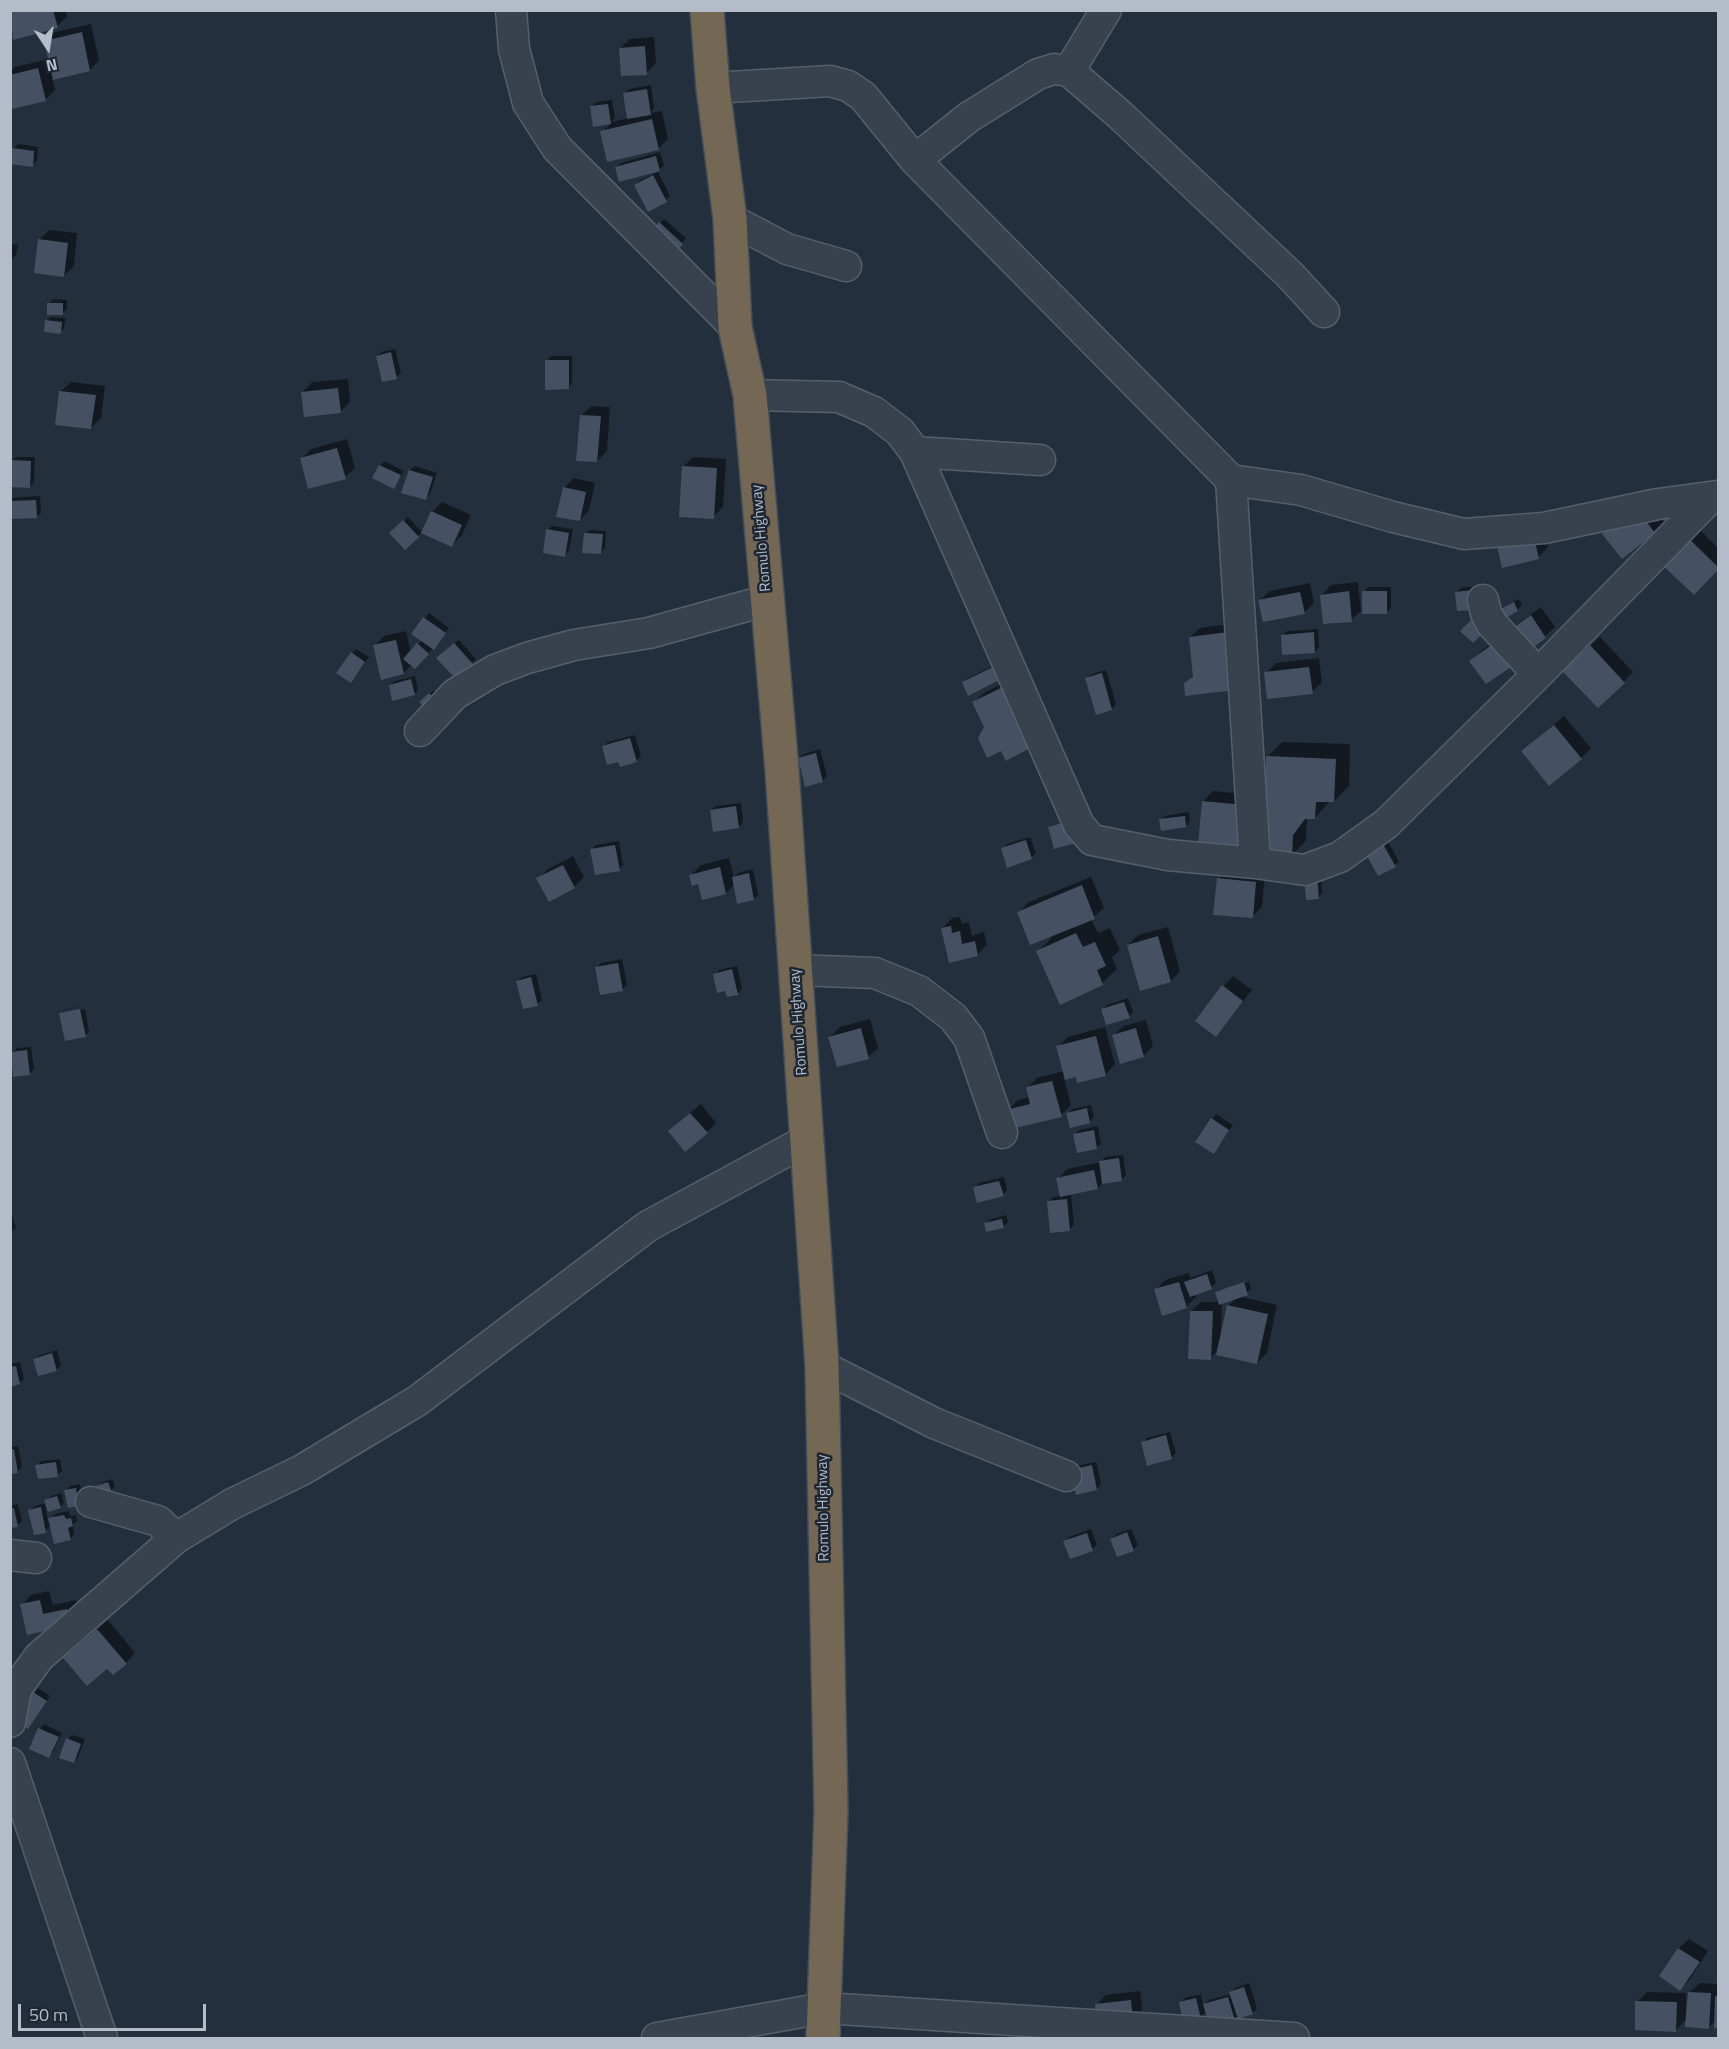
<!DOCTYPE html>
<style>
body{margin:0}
#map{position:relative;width:1729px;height:2049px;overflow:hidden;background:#242f3e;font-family:"Titillium Web",sans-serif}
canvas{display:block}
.frame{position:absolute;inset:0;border:12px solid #b4bcc9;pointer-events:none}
.north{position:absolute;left:18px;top:18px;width:60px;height:60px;-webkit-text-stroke:4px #1d2633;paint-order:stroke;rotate:168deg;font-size:16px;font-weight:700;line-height:24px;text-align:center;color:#b4bcc9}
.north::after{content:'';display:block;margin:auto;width:21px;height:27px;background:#b4bcc9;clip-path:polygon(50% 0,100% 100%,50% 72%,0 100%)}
.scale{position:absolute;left:18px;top:2004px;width:188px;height:27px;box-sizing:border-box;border:3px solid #b4bcc9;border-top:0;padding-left:8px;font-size:18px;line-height:21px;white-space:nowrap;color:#b4bcc9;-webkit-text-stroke:4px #1d2633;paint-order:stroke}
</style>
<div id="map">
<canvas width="1729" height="2049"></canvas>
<div class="frame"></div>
<div class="north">N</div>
<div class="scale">50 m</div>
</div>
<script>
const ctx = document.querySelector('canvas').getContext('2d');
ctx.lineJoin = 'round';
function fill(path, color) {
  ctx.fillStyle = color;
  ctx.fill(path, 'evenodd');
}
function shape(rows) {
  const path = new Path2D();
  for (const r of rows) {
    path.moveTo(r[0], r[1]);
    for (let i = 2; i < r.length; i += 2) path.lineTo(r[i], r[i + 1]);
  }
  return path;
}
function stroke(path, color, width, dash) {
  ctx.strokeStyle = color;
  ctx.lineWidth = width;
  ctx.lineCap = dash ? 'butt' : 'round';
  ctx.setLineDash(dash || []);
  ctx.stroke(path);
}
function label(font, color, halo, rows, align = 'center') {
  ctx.font = font + ' "Titillium Web",sans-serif';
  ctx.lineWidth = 5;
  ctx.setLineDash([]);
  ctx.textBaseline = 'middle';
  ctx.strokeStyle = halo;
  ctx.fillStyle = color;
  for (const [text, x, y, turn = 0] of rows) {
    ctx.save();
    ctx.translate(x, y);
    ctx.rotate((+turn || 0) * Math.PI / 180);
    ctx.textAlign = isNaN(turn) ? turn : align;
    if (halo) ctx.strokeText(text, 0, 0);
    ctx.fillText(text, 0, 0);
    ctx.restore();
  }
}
fill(shape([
 [10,10,65,10,67,17,57,26,14,39,10,27],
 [91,24,99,60,90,70,52,78,55,90,45,100,13,107,10,97,10,72,15,67,49,59,45,41,55,32],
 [654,37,656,63,646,73,620,48,630,39],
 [651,85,654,109,650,113,662,111,668,139,659,148,602,132,611,123,591,107,596,102,612,100,615,118,611,122,629,118,625,93,629,89],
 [18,144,38,147,37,161,32,165,13,149],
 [660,152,664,165,659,170,616,167,621,163],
 [658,172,670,196,666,200,636,185,640,180],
 [664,219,686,238,673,253,651,233],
 [49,230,77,233,74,266,64,276,39,240],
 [10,244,18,245,16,255,12,259],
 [53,299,67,300,67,309,62,313,49,304],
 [51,317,66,318,64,328,60,333,47,321],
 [395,349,401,373,396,377,377,356,382,352],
 [551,356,572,356,572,383,568,388,547,361],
 [348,379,350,402,340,412,303,392,312,382],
 [71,382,105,386,101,418,91,428,61,391],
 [591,406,610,407,607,451,597,461,581,416],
 [347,439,355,468,345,477,302,458,311,449],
 [16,457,35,457,34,482,29,487,11,461],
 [693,457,726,459,723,507,713,517,684,466],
 [384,461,404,471,394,487,380,466],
 [415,466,437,473,430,494,425,498,410,470],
 [574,478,595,483,589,510,580,520,564,488],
 [40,496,41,513,36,517,10,518,11,498],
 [1646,500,1664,523,1622,557],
 [442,502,471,515,462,535,452,545,422,532,405,548,392,533,408,517,423,533,432,512],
 [552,526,573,529,569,550,565,555,548,530],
 [1696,526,1718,548,1718,568,1694,593,1661,562],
 [1544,528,1548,547,1539,557,1503,566],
 [589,530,606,531,605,548,601,552,585,534],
 [1358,582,1361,611,1351,620,1322,595,1331,585],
 [1310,583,1314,603,1304,613,1260,600,1270,591],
 [1477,586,1479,604,1457,592,1461,588],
 [1368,587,1391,587,1391,608,1387,612,1364,592],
 [1518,599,1522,605,1517,610,1497,612],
 [1541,607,1555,627,1545,636,1525,651,1471,661,1481,651],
 [429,613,449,628,438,643,415,667,412,665,404,673,382,678,374,646,384,636,406,631,411,652,422,640,413,633],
 [1237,623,1244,679,1186,684,1195,675,1190,637,1200,628],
 [1318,629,1319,647,1315,652,1283,635,1287,631],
 [1600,637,1633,672,1624,682,1574,661],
 [459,640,476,659,456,677,443,653],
 [356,649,369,657,355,677,352,653],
 [1319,658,1322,682,1312,692,1266,673,1276,663],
 [1001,662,1007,673,963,683,968,678],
 [1106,670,1116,704,1112,709,1087,678,1092,674],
 [415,676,418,690,414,694,390,685,395,681],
 [1013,678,986,727,974,702,984,693],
 [434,690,442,698,421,702],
 [1564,716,1591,748,1581,758,1523,751],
 [635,735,641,756,636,761,603,747,608,742],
 [1282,742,1350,744,1349,786,1334,801,1330,801,1315,818,1307,819,1306,841,1291,856,1267,757],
 [820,749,827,776,823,781,799,758,804,754],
 [1213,791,1254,795,1250,838,1203,801],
 [741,803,743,822,739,827,711,810,716,806],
 [1189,812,1190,821,1186,826,1161,820,1165,816],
 [1384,834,1399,862,1379,874],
 [1030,837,1036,853,1031,858,1003,849,1007,844],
 [619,841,623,865,619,869,591,850,596,845],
 [573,856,584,877,574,887,538,879,548,869],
 [729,858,734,877,738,873,753,869,758,895,754,899,735,884,726,893,700,882,691,875,701,865],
 [1228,869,1265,873,1262,907,1252,917,1218,879],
 [1321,871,1322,893,1318,898,1307,899],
 [1091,877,1104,908,1091,919,1098,933,1110,928,1120,950,1112,957,1117,969,1102,983,1038,952,1056,933,1019,912,1029,902],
 [960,917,962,924,969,922,972,936,984,932,987,945,977,955,950,961,943,928,952,918],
 [1168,927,1180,971,1171,981,1141,989,1128,945,1138,935],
 [622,959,627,985,622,990,596,968,601,963],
 [737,966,742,989,738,993,728,995,726,989,715,975,719,970],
 [536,974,542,1000,537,1004,517,981,522,977],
 [1233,976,1252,990,1216,1035,1223,986],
 [1128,998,1133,1012,1129,1017,1103,1009,1107,1005],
 [85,1005,64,1010,64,1013,85,1009,89,1031,85,1036,61,1013,66,1009],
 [870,1019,878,1048,868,1057,830,1037,840,1027],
 [1146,1020,1153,1046,1143,1056,1113,1036,1123,1026],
 [1105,1027,1115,1064,1106,1074,1077,1075,1064,1078,1071,1105,1061,1115,1008,1110,1018,1100,1030,1097,1027,1088,1037,1078,1064,1071,1058,1047,1068,1037],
 [31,1047,34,1069,29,1074,12,1053,17,1048],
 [701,1104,716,1123,707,1132,679,1122],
 [1091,1105,1094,1117,1089,1122,1068,1114,1072,1109],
 [1216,1114,1233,1125,1214,1152,1212,1119],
 [1098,1126,1101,1144,1096,1148,1075,1134,1079,1130],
 [1123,1155,1126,1175,1121,1180,1103,1183,1098,1188,1071,1194,1074,1225,1070,1229,1048,1202,1053,1197,1061,1196,1058,1179,1067,1169,1101,1162,1105,1157],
 [1004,1177,1007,1190,1003,1195,975,1188,979,1183],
 [10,1208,16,1228,10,1233],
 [1006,1215,1008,1222,1003,1227,986,1223,991,1219],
 [1212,1270,1216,1283,1211,1287,1195,1293,1196,1297,1186,1307,1156,1290,1165,1280,1189,1273,1190,1278],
 [1249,1282,1251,1289,1247,1293,1222,1302,1221,1333,1222,1333,1228,1306,1238,1296,1277,1305,1267,1353,1257,1363,1215,1353,1210,1358,1191,1311,1201,1302,1219,1302,1216,1292,1220,1289,1220,1292],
 [57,1350,61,1365,57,1370,39,1374,35,1359,40,1355],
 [20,1362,24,1379,19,1383,10,1385,10,1364],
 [1170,1432,1176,1453,1172,1457,1148,1464,1143,1443,1147,1438],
 [18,1446,22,1467,17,1472,10,1473,10,1447],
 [60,1459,62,1471,57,1475,37,1466,41,1461],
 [1096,1462,1101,1484,1097,1489,1076,1466],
 [112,1479,115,1486,111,1491,98,1486,103,1482],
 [80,1484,83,1500,66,1490,70,1486],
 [61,1493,64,1502,60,1507,45,1504,48,1521,55,1514,69,1511,70,1516,76,1515,77,1521,73,1525,74,1534,70,1539,51,1525,45,1531,30,1510,35,1506,47,1503,46,1501,51,1496],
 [18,1504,22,1521,18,1525,10,1527,10,1506],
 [1091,1529,1097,1545,1092,1549,1065,1542,1069,1537],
 [1131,1529,1138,1545,1133,1550,1112,1539,1116,1534],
 [49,1591,53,1605,76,1600,80,1614,28,1633,22,1605,31,1595],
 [108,1620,135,1653,126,1663,107,1667,75,1648],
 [38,1688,50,1696,32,1723,34,1693],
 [44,1724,62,1733,53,1752,49,1756,40,1729],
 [72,1735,85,1739,78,1757,74,1762,68,1739],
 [1689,1939,1708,1951,1690,1979,1680,1989,1661,1976,1679,1948],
 [1249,1983,1257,2009,1252,2013,1238,2015,1234,2020,1207,2011,1201,2017,1180,2003,1185,1998,1201,1994,1203,2006,1209,2000,1231,1994,1235,1988],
 [1700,1983,1718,1984,1718,2027,1715,2027,1716,2020,1708,2028,1687,2018,1676,2030,1637,2002,1647,1992,1686,1993,1686,2011,1688,2011,1690,1992],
 [1140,1991,1142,2010,1132,2020,1097,2004,1106,1995]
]), '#0007');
fill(shape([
 [16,10,53,10,58,28,13,40,10,12],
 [82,32,90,71,53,80,44,41],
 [645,46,647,75,621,76,619,48],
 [38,68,46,101,12,109,10,75],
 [647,89,651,115,627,119,623,93],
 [608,104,611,124,593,127,590,106],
 [652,119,659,150,607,162,600,131],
 [12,148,34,151,33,167,10,164],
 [656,156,660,171,619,182,615,167],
 [653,175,667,202,648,212,634,185],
 [659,222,683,244,673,255,649,233],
 [38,239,68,243,64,277,34,273],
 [47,303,63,303,63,315,47,315],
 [45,320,62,322,61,334,44,332],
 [391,352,397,379,382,382,376,356],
 [545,360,569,360,569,389,545,390],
 [338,388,341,413,304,417,301,392],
 [59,391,96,395,91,429,55,425],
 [580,415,601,416,597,462,576,461],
 [337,448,346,479,308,489,300,458],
 [10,460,31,461,30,488,10,487],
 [379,465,401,475,394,489,372,478],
 [682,466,717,468,714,519,679,517],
 [409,470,433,477,426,500,401,493],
 [563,487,586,492,580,521,556,517],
 [36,500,37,518,10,519,10,501],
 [1636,508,1655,533,1622,559,1602,534],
 [431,511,462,525,452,547,421,533],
 [403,520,419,537,405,550,389,533],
 [546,529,569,533,565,557,543,553],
 [584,533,603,534,601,554,582,553],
 [1685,535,1718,567,1718,570,1694,595,1659,562],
 [1534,537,1539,559,1502,568,1497,546],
 [1473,590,1475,610,1457,611,1455,592],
 [1349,591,1352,622,1323,624,1320,595],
 [1362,591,1387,591,1387,614,1362,614],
 [1300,592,1305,614,1263,622,1258,600],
 [1514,602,1518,611,1500,621,1495,612],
 [1531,615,1546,638,1525,653,1509,631],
 [1475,616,1488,628,1473,643,1460,631],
 [423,617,446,633,434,650,411,634],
 [1228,632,1235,690,1185,696,1184,683,1193,677,1189,637],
 [1314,632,1315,653,1282,655,1281,635],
 [1500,639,1517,663,1486,684,1469,661],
 [396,640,404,674,381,680,373,645],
 [417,643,429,654,415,669,403,659],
 [454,643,473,664,456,679,436,658],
 [1590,645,1625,683,1598,708,1562,671],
 [351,652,365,662,351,683,336,673],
 [997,665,1003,678,968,696,962,682],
 [1309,667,1313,694,1267,699,1264,672],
 [1102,673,1112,710,1096,715,1085,678],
 [411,679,415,695,392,701,389,685],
 [1003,687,1032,747,1006,761,1001,751,987,758,978,738,984,727,972,702],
 [429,693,439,703,429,713,419,702],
 [1554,725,1582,759,1549,786,1521,751],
 [630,738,637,762,620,767,618,762,607,765,602,746],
 [816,753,823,782,805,787,798,758],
 [1266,756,1336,759,1334,802,1316,802,1315,819,1305,819,1293,835,1292,857,1262,856],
 [1202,801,1245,805,1241,849,1198,845],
 [736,806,739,828,713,832,710,810],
 [1185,816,1186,827,1161,831,1159,819],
 [1070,821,1076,843,1054,849,1048,827],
 [1379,837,1396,867,1378,876,1362,847],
 [1026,840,1032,859,1007,868,1001,848],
 [615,845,620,871,595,875,590,849],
 [563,865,575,888,549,902,536,878],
 [720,867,726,894,702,900,698,884,692,886,689,875],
 [749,873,754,900,737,904,732,877],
 [1317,875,1319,899,1306,900,1304,876],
 [1217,878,1256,882,1253,918,1213,915],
 [1082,885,1095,919,1030,945,1017,912],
 [951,926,952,933,960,931,962,944,975,941,978,956,949,963,941,928],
 [1076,933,1083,947,1095,942,1106,966,1097,970,1103,985,1060,1005,1036,951],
 [1158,936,1171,982,1140,991,1127,945],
 [618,963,623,991,600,995,595,967],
 [732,969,738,995,727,997,725,991,717,993,713,974],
 [531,977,538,1006,523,1009,516,981],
 [1222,985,1243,1001,1216,1037,1195,1021],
 [1124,1002,1130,1018,1106,1025,1101,1009],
 [80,1009,86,1037,65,1041,59,1013],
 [861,1028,869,1059,837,1067,828,1037],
 [1136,1028,1144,1057,1120,1064,1112,1035],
 [1096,1036,1106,1076,1077,1083,1076,1077,1065,1080,1056,1046],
 [27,1050,30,1075,13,1077,11,1052],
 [1052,1081,1062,1117,1011,1129,1006,1110,1030,1104,1026,1087],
 [1087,1108,1090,1123,1070,1128,1066,1113],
 [690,1113,708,1133,685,1152,668,1131],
 [1211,1118,1229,1130,1214,1154,1195,1142],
 [1094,1130,1097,1149,1077,1153,1073,1134],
 [1119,1158,1122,1181,1102,1184,1099,1161],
 [1094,1170,1098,1189,1060,1197,1056,1178],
 [999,1181,1004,1196,977,1203,973,1187],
 [1067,1199,1070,1231,1050,1233,1047,1201],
 [1002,1219,1004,1228,986,1232,984,1223],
 [1207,1274,1212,1289,1190,1297,1184,1282],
 [1179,1282,1187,1308,1162,1316,1154,1289],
 [1244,1282,1248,1295,1219,1305,1215,1292],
 [1227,1305,1268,1314,1257,1364,1216,1355],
 [1190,1311,1213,1311,1211,1360,1188,1359],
 [52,1353,57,1371,38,1376,33,1359],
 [16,1366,20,1384,10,1387,10,1367],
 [1166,1435,1172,1459,1147,1466,1141,1442],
 [14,1449,18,1473,10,1474,10,1450],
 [56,1462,58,1477,38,1479,35,1465],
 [1092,1465,1097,1490,1076,1495,1070,1470],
 [108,1482,112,1492,101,1496,96,1486],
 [76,1488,79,1506,68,1508,64,1490],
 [57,1496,61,1508,48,1512,44,1500],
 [41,1507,46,1533,34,1535,28,1510],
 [14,1508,18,1527,10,1528,10,1509],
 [64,1515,66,1519,71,1518,73,1526,68,1528,71,1540,54,1544,48,1518],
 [1127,1532,1134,1551,1117,1557,1110,1539],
 [1087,1533,1093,1551,1070,1559,1063,1541],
 [40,1600,43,1614,67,1609,71,1625,27,1635,20,1604],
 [97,1629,127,1664,113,1675,107,1669,87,1686,63,1658],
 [33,1692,47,1701,28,1729,14,1720],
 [38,1728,59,1737,49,1758,29,1749],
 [66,1738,81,1744,74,1763,59,1758],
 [1678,1948,1700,1962,1680,1991,1659,1976],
 [1244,1987,1253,2014,1238,2019,1229,1992],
 [1688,1992,1711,1993,1709,2029,1685,2027],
 [1715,1996,1718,1996,1718,2029,1714,2028],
 [1228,1997,1235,2021,1210,2028,1203,2004],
 [1196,1998,1201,2019,1183,2023,1179,2002],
 [1131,2000,1133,2022,1097,2025,1095,2004],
 [1635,2001,1677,2002,1676,2032,1635,2030]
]), '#455162');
const minor = shape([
 [511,10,514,49,528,103,557,148,735,327],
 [1069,71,1106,10],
 [713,88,830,81,848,86,863,96,915,160,1231,480,1301,490,1393,517,1464,534,1544,528,1658,504,1717,496],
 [915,160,969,117,1038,74,1054,69,1069,71,1120,115,1290,275,1324,312],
 [730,219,787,249,846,266],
 [750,395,839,397,874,412,900,432,915,452,1079,825,1092,840,1168,855,1255,863,1305,870,1340,857,1386,824,1538,674,1711,497],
 [915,452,1040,460],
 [1231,480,1255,863],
 [1483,600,1486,613,1492,624,1538,674],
 [420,731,455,694,495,670,527,658,574,645,649,633,768,600],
 [796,970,875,973,919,991,953,1017,969,1038,1002,1133],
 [822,1366,934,1423,1066,1476],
 [91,1502,158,1521,176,1538,232,1504,302,1470,417,1401,648,1226,807,1140],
 [10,1555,36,1558],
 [10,1722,16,1689,39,1657,176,1538],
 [10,1763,102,2038],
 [657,2038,824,2008,1294,2038]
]);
const highway = shape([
 [707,10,713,88,730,219,735,327,750,395,782,770,822,1366,831,1811,823,2038]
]);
stroke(minor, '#565f6c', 33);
stroke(highway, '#434c59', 36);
stroke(minor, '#38414e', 30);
stroke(highway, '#746855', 33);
label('15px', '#b4bcc9', '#1d2633', [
 ["Romulo Highway",762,538,-95],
 ["Romulo Highway",799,1022,-94],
 ["Romulo Highway",824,1508,-91]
]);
</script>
